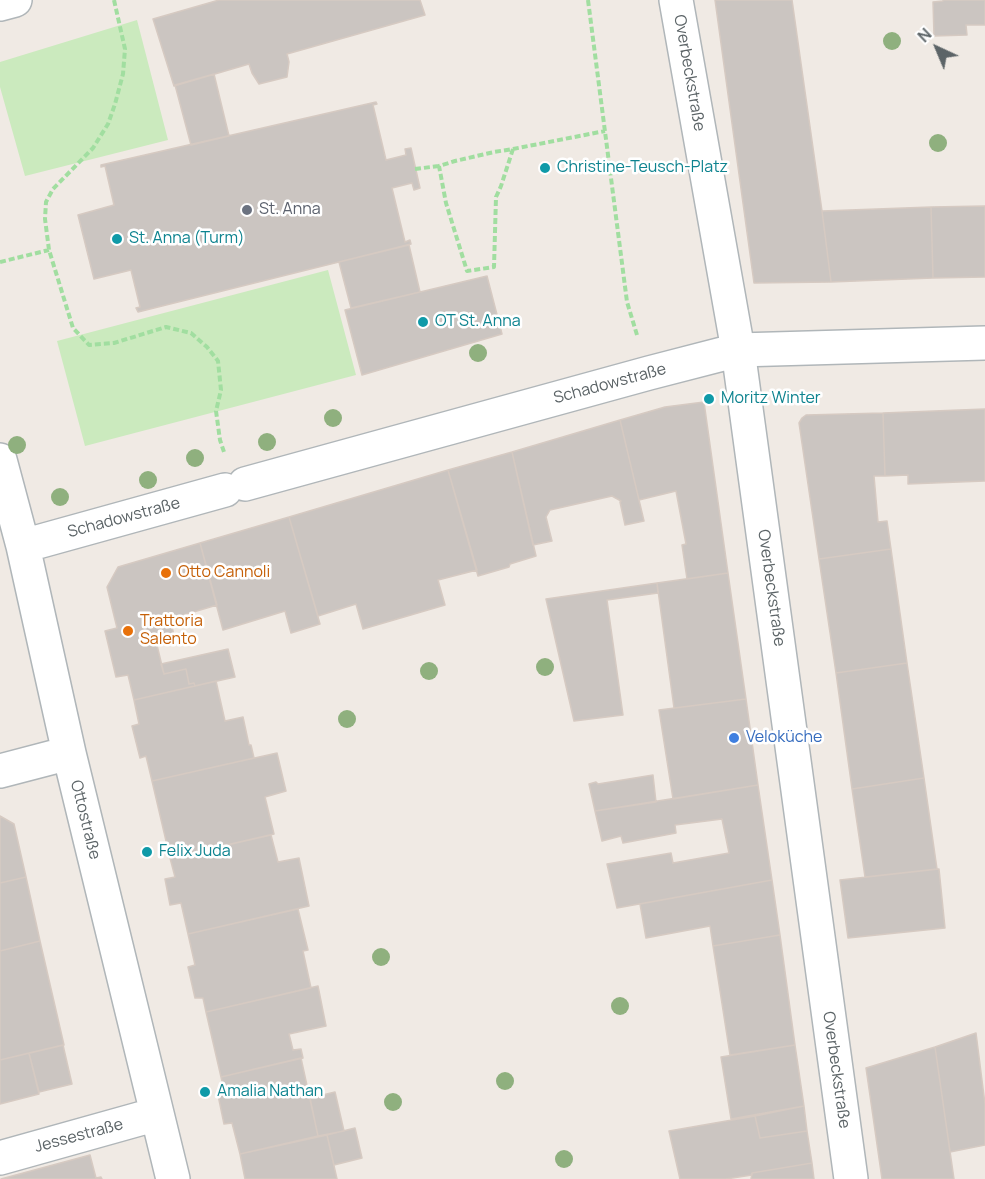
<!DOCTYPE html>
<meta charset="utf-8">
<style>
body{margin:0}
#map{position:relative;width:985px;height:1179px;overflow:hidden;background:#f0eae4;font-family:Manrope,sans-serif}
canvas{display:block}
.north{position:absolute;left:907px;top:18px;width:60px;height:60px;-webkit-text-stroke:4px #fff;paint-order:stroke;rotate:316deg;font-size:16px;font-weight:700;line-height:24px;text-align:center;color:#5c6467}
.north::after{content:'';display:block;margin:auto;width:21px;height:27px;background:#5c6467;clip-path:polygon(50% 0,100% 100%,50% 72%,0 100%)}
</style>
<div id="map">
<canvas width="985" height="1179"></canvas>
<div class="north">N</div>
</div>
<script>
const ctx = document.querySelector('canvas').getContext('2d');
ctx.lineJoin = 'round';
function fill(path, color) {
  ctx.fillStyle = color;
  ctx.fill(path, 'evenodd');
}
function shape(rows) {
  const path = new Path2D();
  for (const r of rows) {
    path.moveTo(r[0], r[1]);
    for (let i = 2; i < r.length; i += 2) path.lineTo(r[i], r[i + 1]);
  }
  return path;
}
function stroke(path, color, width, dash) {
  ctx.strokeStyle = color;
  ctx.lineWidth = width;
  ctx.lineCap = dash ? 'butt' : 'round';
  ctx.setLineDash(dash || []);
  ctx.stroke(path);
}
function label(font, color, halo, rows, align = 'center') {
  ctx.font = font + ' Manrope,sans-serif';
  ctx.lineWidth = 5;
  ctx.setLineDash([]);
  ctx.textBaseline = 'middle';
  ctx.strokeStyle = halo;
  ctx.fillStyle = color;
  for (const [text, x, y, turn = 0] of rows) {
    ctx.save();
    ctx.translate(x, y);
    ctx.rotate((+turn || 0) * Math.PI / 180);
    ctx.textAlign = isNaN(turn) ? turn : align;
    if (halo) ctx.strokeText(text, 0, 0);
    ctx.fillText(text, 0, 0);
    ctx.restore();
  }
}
fill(shape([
 [137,20,168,140,25,176,0,87,0,62],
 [328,270,356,375,85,446,57,341]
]), '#cbeabe');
const building = shape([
 [219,0,420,0,425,15,287,54,289,62,287,77,259,84,252,73,249,64,174,86,153,19,219,0],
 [715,0,792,0,822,211,831,282,754,283,715,0],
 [943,0,985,0,985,25,966,25,967,35,934,36,933,2,943,1,943,0],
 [214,74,229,136,191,145,175,85,214,74],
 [376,102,377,104,373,105,386,160,406,155,405,149,411,148,420,188,414,190,412,183,392,188,405,242,410,240,411,244,138,312,136,308,140,307,131,270,94,279,78,215,114,205,105,166,101,167,101,165,376,102],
 [985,206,985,277,933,278,931,207,985,206],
 [931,207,933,278,831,282,822,211,931,207],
 [409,245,420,292,351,308,339,262,409,245],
 [487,276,502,334,362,375,345,310,487,276],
 [704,402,728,573,687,579,682,545,686,544,676,491,639,500,620,420,665,407,704,402],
 [985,409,985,481,908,484,908,475,885,476,883,413,985,409],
 [883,413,885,476,874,476,878,522,887,521,891,549,819,559,799,423,802,418,806,415,883,413],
 [620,420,644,521,625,525,620,502,621,501,612,496,550,510,546,517,552,541,533,545,512,452,620,420],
 [512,452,536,556,510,564,509,567,478,576,448,470,512,452],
 [448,470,477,570,438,580,445,605,363,629,356,604,318,616,289,517,448,470],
 [289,517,320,624,291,633,285,611,223,630,200,543,289,517],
 [200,543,217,605,170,619,174,635,156,641,164,674,186,669,189,684,194,683,195,686,134,700,128,675,116,677,105,631,117,628,107,587,118,567,200,543],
 [891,549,907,663,836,673,819,559,891,549],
 [728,573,746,699,674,708,657,583,728,573],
 [657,583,658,593,607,600,623,715,574,721,546,599,657,583],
 [228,649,235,677,195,686,194,683,189,684,186,669,164,674,161,664,228,649],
 [907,663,924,778,852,789,836,673,907,663],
 [216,681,225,721,243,717,249,745,251,745,254,758,152,781,146,756,140,758,132,726,139,724,134,700,216,681],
 [746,699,758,785,673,799,659,710,746,699],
 [277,753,286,791,265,797,274,834,170,858,152,781,277,753],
 [653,775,656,802,595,811,589,784,596,782,598,784,653,775],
 [924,778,937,869,865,877,852,789,924,778],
 [758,785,772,880,617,908,607,864,671,853,673,863,729,853,722,819,675,825,676,833,623,843,621,836,602,841,595,811,758,785],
 [0,816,14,824,26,877,0,883,0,816],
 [271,835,278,862,299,858,309,906,188,934,181,903,170,905,165,879,175,877,170,858,271,835],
 [939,869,945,928,848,938,840,880,939,869],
 [26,877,40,941,0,951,0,883,26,877],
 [772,880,780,935,713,946,710,926,646,938,640,904,772,880],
 [298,909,308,950,303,951,311,988,206,1012,203,998,195,998,188,967,195,965,188,934,298,909],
 [780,935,795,1045,730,1055,713,946,780,935],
 [40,941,64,1045,0,1060,0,951,40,941],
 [318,986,326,1026,289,1034,293,1050,301,1049,303,1058,221,1077,206,1012,318,986],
 [976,1033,985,1104,985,1145,950,1152,935,1047,976,1033],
 [63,1045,72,1084,39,1092,29,1053,63,1045],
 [795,1045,804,1106,731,1119,721,1057,795,1045],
 [935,1047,954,1179,882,1179,866,1068,935,1047],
 [29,1053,39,1094,0,1104,0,1060,29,1053],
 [301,1058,318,1136,240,1154,232,1123,224,1124,218,1095,225,1094,221,1077,301,1058],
 [335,1092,344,1131,318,1136,310,1098,335,1092],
 [804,1106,807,1131,760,1138,755,1116,804,1106],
 [755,1116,760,1138,807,1131,812,1163,752,1173,752,1175,726,1179,680,1179,669,1131,755,1116],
 [355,1128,362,1158,334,1165,327,1135,355,1128],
 [327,1135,337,1179,245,1179,240,1154,327,1135],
 [90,1155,96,1178,101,1177,102,1179,1,1179,90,1155],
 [812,1163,814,1179,751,1179,752,1173,812,1163]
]);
fill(building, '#cbc5c1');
stroke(building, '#d6cac2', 1.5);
const minor = shape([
 [676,0,738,350,851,1179],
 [0,4,15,0],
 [0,460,23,546,69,753,173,1179],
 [245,484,649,373,738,350,985,343],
 [23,546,225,490],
 [0,771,69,753],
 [0,1158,157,1114]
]);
stroke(minor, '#b0b6b9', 36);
stroke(shape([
 [114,0,125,49,123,74,115,104,108,124,93,148,53,189,46,202,45,219,49,250,73,328,89,345,114,343,166,327,191,333,207,347,218,361,221,390,216,411,220,440,224,452],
 [588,0,627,302,637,335],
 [513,149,501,186,496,197,494,267,467,271,446,203,439,166,455,161,494,152,513,149,605,131],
 [415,169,439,166],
 [0,262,49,250]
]), '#a1dea0', 4, [6, 3]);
stroke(minor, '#fff', 33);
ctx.fillStyle = '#8fb07e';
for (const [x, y] of [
 [892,41],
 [938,143],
 [478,353],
 [333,418],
 [267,442],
 [17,445],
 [195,458],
 [148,480],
 [60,497],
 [545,667],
 [429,671],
 [347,719],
 [381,957],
 [620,1006],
 [505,1081],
 [393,1102],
 [564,1159]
]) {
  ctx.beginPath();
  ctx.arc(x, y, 9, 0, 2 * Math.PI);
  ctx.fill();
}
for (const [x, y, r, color] of [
 [545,168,6,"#0f9aa8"],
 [247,210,6,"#6b7280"],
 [117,239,6,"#0f9aa8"],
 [423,322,6,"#0f9aa8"],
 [709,399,6,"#0f9aa8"],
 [166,573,6,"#e8710a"],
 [128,631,6,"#e8710a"],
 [734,738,6,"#3f7fe0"],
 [147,852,6,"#0f9aa8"],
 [205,1092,6,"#0f9aa8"]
]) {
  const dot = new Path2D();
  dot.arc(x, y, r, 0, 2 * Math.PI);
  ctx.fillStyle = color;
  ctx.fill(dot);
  stroke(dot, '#fff', 2);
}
label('16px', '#5c6467', '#fff', [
 ["Overbeckstraße",689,73,80],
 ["Schadowstraße",610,384,-15],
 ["Schadowstraße",124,518,-15],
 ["Overbeckstraße",771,588,82],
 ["Ottostraße",85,820,76],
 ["Overbeckstraße",836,1070,82],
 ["Jessestraße",79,1136,-15]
]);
label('16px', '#0d838f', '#fff', [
 ["Christine-Teusch-Platz",557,168],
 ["St. Anna (Turm)",129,239],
 ["OT St. Anna",435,322],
 ["Moritz Winter",721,399],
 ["Felix Juda",159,852],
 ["Amalia Nathan",217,1092]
], 'left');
label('16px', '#5b616d', '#fff', [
 ["St. Anna",259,210]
], 'left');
label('16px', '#c56008', '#fff', [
 ["Otto Cannoli",178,573],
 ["Trattoria",140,622],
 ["Salento",140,640]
], 'left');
label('16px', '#366cbe', '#fff', [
 ["Veloküche",746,738]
], 'left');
</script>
